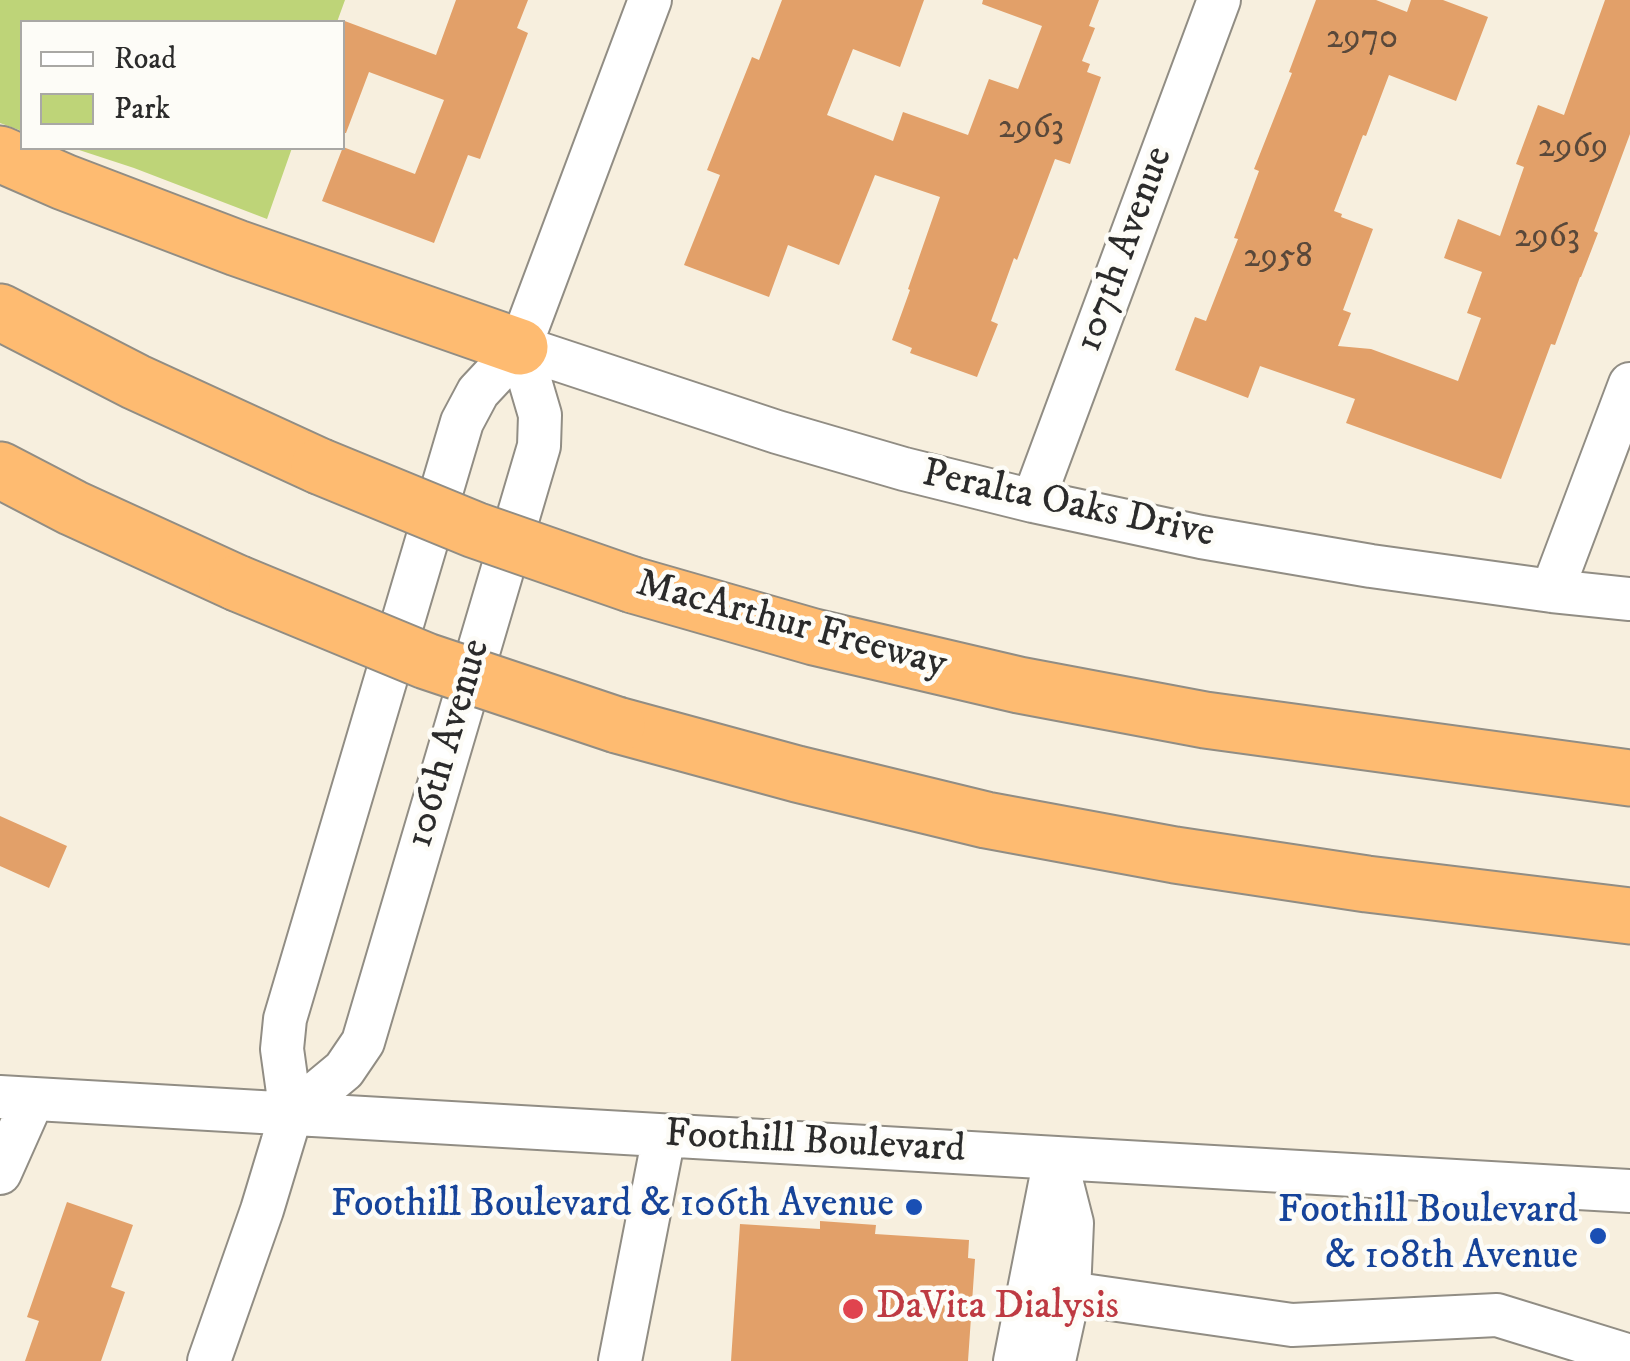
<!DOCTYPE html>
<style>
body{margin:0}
#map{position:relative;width:1630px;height:1361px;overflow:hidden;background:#f7efde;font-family:"IM FELL DW Pica",serif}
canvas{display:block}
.legend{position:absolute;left:20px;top:20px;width:325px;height:130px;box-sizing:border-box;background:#fdfcf7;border:2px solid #a9a8a5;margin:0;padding:12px 18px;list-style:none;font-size:30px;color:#2b2b2b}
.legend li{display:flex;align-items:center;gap:20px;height:50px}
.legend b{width:50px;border:2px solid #a9a8a5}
</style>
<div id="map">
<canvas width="1630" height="1361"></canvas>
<ul class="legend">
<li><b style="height:12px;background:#fff"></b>Road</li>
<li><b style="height:28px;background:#bed478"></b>Park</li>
</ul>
</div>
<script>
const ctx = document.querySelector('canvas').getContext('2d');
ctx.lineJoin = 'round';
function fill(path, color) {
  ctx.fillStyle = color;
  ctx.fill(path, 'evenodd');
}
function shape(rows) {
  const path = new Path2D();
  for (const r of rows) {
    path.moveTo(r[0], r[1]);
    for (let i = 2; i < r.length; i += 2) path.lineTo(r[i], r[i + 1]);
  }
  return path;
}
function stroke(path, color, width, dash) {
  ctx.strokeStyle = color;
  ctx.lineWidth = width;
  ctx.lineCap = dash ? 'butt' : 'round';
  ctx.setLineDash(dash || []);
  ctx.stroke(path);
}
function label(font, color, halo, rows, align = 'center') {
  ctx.font = font + ' "IM FELL DW Pica",serif';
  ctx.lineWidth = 9;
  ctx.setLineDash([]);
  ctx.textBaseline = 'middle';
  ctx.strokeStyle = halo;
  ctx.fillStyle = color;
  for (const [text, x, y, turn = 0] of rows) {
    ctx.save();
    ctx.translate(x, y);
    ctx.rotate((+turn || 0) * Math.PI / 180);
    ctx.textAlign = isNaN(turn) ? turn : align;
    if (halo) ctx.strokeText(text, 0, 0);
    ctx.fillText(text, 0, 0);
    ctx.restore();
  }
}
fill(shape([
 [0,0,345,0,337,22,22,22,22,131,0,123],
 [73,148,292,148,267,219,134,168]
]), '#bed478');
fill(shape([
 [456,0,528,0,517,28,528,33,480,159,468,155,434,243,322,201,343,147,415,174,444,100,369,72,346,133,342,133,342,20,436,55],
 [782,0,924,0,900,67,853,49,827,115,893,141,903,112,968,135,989,79,1018,89,1042,26,982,4,983,0,1099,0,1089,26,1095,28,1082,61,1090,64,1087,72,1101,77,1070,164,1055,159,1017,260,1014,258,991,321,998,324,977,377,910,353,912,348,892,340,910,290,908,289,940,197,875,175,839,265,788,245,769,297,684,265,720,175,707,170,752,57,759,60],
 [1316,0,1376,0,1407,12,1411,0,1443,0,1488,17,1456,101,1389,75,1366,136,1363,135,1334,211,1342,214,1341,217,1373,229,1343,310,1351,313,1338,346,1371,349,1458,381,1481,318,1467,313,1482,272,1444,258,1458,219,1500,236,1524,167,1516,164,1538,105,1564,115,1605,0,1630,0,1630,134,1594,231,1598,233,1581,277,1580,277,1555,345,1551,344,1501,479,1346,423,1355,399,1260,366,1248,398,1175,370,1195,317,1206,321,1238,239,1234,238,1259,171,1254,169,1292,73,1289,72],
 [0,816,67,846,49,888,0,866],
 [67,1202,133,1225,111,1287,125,1292,101,1361,25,1361,39,1321,27,1317],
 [820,1221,876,1225,875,1234,969,1240,968,1258,975,1259,968,1361,731,1361,740,1224,820,1229]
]), '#e2a069');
const minor = shape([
 [520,347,777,432,904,469,1033,501,1201,537,1371,566,1552,591,1630,599],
 [1033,501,1219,0],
 [1552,591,1630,384],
 [0,1097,1630,1191],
 [291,1114,344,1070,363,1042,539,446,540,415,520,347],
 [0,1173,33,1099],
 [1069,1293,1292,1325,1497,1315,1630,1356],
 [209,1361,262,1210,291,1114,282,1049,285,1019,462,422,478,392,520,347,650,0],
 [620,1361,664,1136],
 [1015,1361,1055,1158],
 [1054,1361,1069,1293,1072,1223,1058,1168]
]);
const highway = shape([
 [0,154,64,182,237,248,520,347],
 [0,312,136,382,319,466],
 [0,470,73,508,237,583],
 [633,585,814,637,1019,685,1205,720,1630,778],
 [617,725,797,774,986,820,1175,855,1367,884,1630,916]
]);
stroke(minor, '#918d84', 46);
stroke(highway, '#918d84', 59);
stroke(minor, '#fff', 42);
stroke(highway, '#febb71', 55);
const highwayBridge = shape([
 [319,466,475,530,633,585],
 [237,583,426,661,617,725]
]);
stroke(highwayBridge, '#918d84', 59, []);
stroke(highwayBridge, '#febb71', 55);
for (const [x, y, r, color] of [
 [914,1207,10,"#1a4fb4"],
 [1598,1236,10,"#1a4fb4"],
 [853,1309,12,"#e0444e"]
]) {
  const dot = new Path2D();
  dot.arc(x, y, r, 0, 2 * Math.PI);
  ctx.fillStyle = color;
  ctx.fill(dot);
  stroke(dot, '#fdfcf7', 4);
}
label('35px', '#59483a', null, [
 ["2970",1362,40],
 ["2963",1031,130],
 ["2969",1573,149],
 ["2963",1547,239],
 ["2958",1278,259]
]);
label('40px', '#2b2b2b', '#fdfcf7', [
 ["107th Avenue",1126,250,-70],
 ["Peralta Oaks Drive",1068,506,12],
 ["MacArthur Freeway",791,626,15],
 ["106th Avenue",450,744,-74],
 ["Foothill Boulevard",815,1144,3]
]);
label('40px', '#164399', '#fdfcf7', [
 ["Foothill Boulevard & 106th Avenue",894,1207],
 ["Foothill Boulevard",1578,1213],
 ["& 108th Avenue",1578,1259]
], 'right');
label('40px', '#be3a42', '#fdfcf7', [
 ["DaVita Dialysis",876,1309]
], 'left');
</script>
